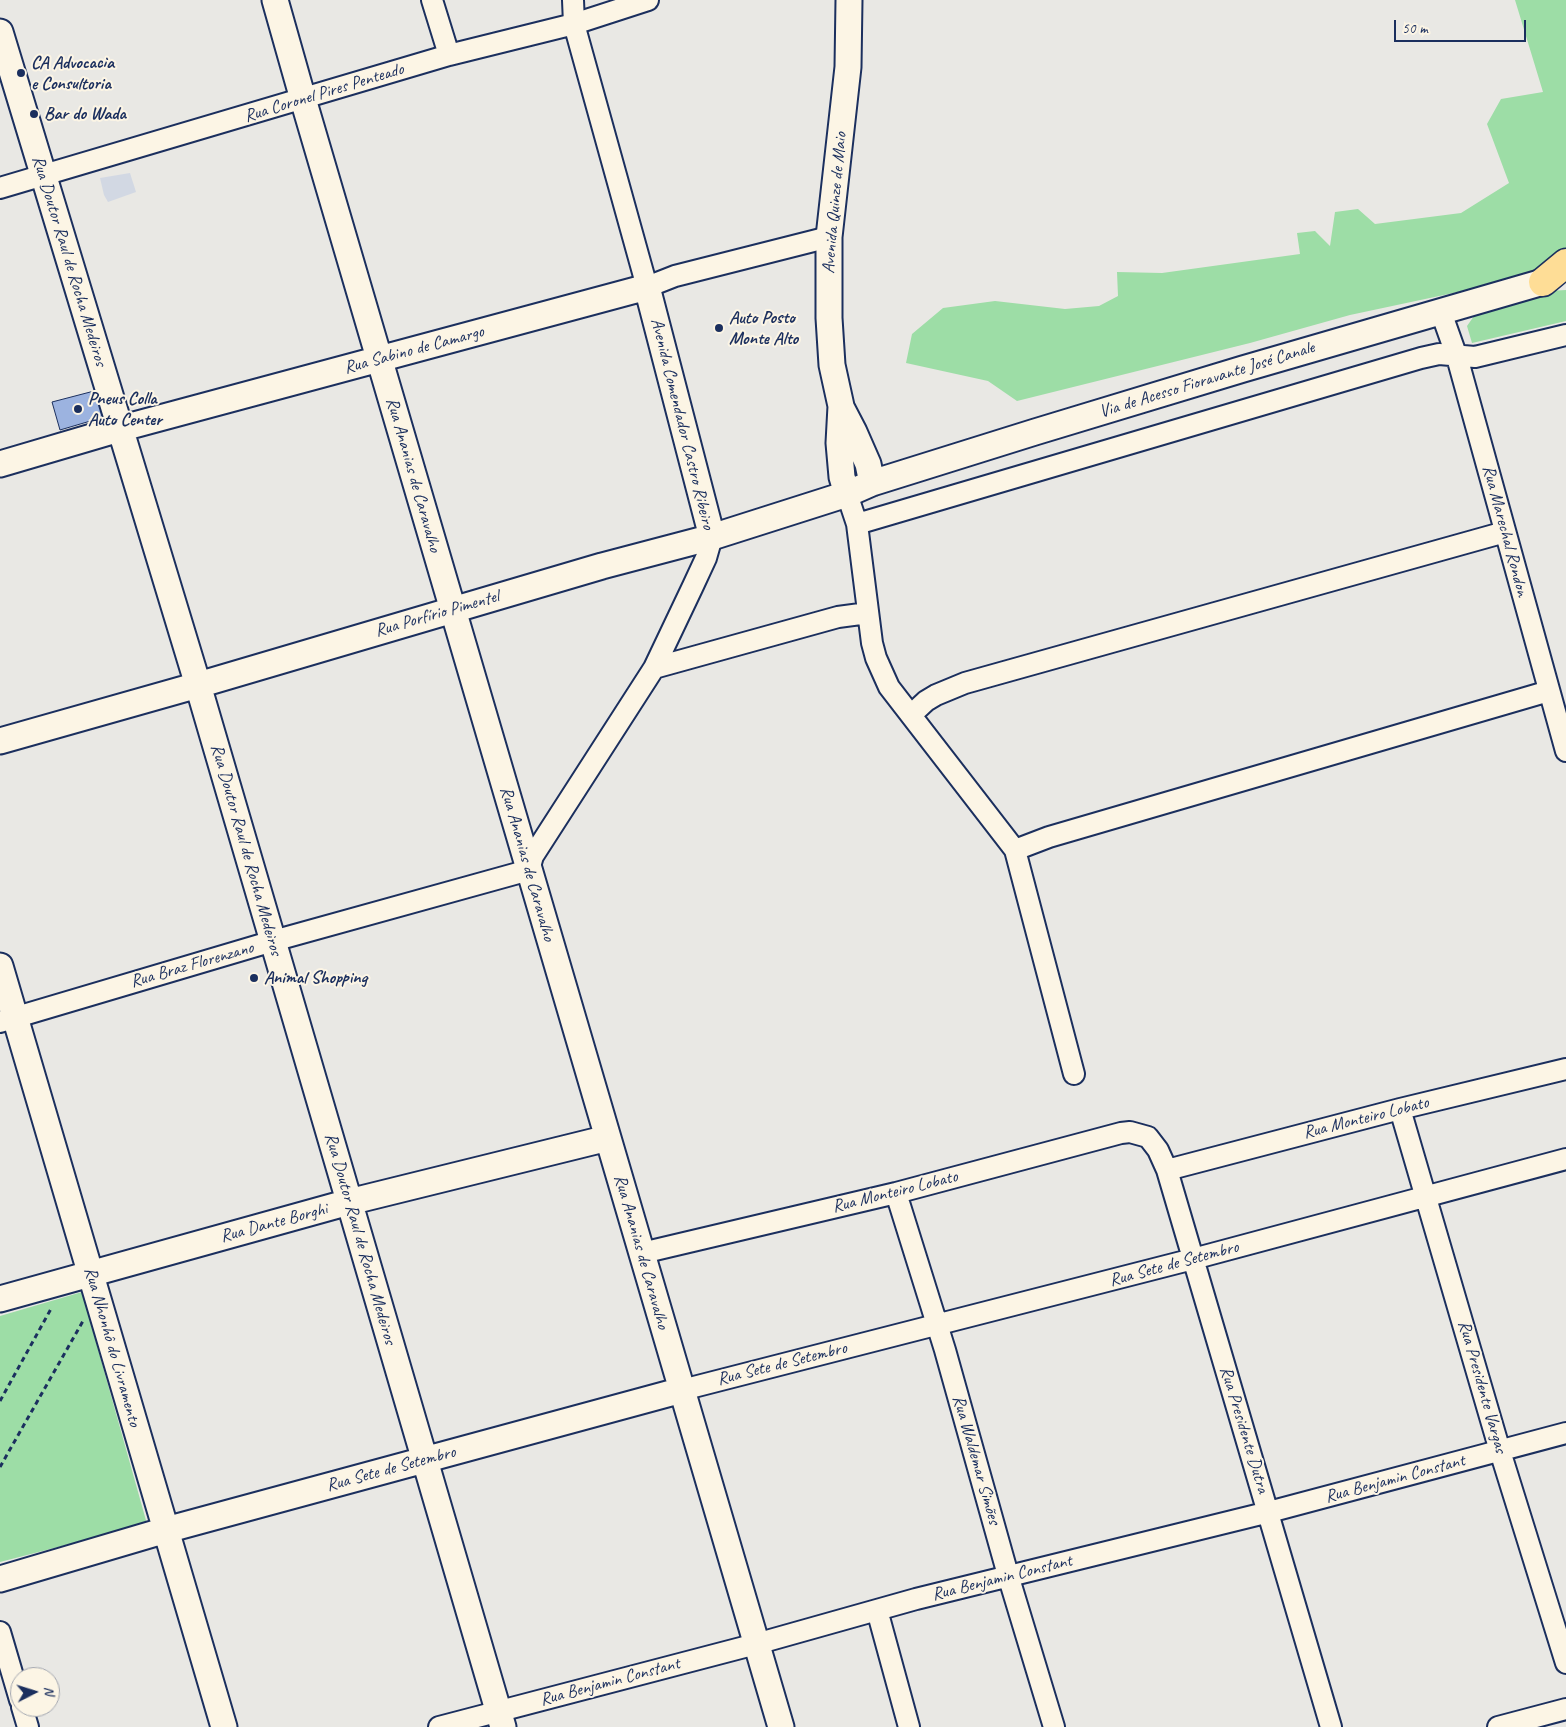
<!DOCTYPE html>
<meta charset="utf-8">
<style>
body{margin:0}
#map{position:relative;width:1566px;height:1727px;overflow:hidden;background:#e9e8e4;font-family:Caveat,sans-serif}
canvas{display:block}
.north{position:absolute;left:10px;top:1667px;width:50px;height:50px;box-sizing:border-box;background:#fcf5e5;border:1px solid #a2a6af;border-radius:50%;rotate:85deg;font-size:14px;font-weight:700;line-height:20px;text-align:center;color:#1b2f5e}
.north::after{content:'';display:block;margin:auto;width:18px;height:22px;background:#1b2f5e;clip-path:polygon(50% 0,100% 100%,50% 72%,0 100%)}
.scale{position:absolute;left:1394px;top:20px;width:132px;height:22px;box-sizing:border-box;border:2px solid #1b2f5e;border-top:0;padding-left:6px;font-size:15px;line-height:18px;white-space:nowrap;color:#1b2f5e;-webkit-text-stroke:4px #fcf5e5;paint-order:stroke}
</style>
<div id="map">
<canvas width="1566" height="1727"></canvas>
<div class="north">N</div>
<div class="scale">50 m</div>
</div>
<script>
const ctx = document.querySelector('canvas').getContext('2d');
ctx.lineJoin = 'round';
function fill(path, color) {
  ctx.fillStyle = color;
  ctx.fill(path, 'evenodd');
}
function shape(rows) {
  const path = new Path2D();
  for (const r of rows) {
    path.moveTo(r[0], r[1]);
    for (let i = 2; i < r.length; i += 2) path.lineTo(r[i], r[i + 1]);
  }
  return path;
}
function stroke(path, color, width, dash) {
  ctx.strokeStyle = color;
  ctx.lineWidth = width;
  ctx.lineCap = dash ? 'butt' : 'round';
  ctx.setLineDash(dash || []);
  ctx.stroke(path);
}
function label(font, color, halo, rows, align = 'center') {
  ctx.font = font + ' Caveat,sans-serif';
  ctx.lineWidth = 4;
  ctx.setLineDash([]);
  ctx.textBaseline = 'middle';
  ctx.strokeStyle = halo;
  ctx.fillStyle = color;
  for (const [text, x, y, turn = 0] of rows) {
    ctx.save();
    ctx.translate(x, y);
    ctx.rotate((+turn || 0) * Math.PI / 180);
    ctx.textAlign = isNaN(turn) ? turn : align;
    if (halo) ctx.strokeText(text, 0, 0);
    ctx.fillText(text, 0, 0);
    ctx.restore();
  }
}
fill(shape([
 [130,173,136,192,108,202,104,195,100,178]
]), '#d2d8e3');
fill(shape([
 [1515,0,1566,0,1566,255,1545,269,1519,279,1350,315,1250,343,1017,401,988,381,906,363,912,334,943,308,995,301,1065,309,1099,306,1118,296,1117,272,1162,273,1300,254,1297,233,1315,231,1330,246,1335,212,1358,209,1375,224,1461,213,1509,183,1487,124,1501,99,1543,92],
 [1566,290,1566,321,1472,343,1467,326,1474,316,1548,291],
 [82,1292,147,1524,0,1562,0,1316]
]), '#9ddda6');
const building = shape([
 [98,390,104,417,60,430,52,402,98,390]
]);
fill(building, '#9cb3e0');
stroke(building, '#1b2f5e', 1);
const minor = shape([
 [432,0,449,55],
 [573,0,574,24,647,287,675,276,829,237],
 [0,188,449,55,574,24,648,0],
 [1441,312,1457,357,1566,751],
 [847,494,857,524,872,643,876,658,889,687,1015,850,1074,1074],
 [857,524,1421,358,1439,354,1475,357,1566,335],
 [654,668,838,617,868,613],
 [911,715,926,701,936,695,965,683,1505,532],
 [1015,850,1049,837,1549,691],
 [0,1022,273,941,529,870,533,856,654,668,693,586,706,558,712,537],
 [1400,1109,1500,1451,1566,1663],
 [1167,1170,1400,1109,1566,1069],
 [896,1193,945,1350,1008,1575,1054,1727],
 [642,1253,896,1193,1121,1133,1130,1132,1148,1137,1158,1150,1167,1170,1331,1727],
 [682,1390,1193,1259,1566,1159],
 [877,1610,909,1727],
 [0,1632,20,1700],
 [22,1707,28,1727],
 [439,1727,756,1644,916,1599,1269,1512,1566,1433],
 [1498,1727,1566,1709]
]);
const tertiary = shape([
 [275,0,303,99,781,1727],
 [0,32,198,685,503,1727],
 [841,407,854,432,868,464,872,483],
 [0,464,119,429,647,287,712,537],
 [847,494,842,477,839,443,841,406,832,365,829,318,829,237,848,67,849,0],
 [0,741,212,681,602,566,712,537,847,494,872,483,1035,432,1243,369,1543,282],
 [0,966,224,1727],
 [0,1299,349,1202,608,1138],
 [0,1579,166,1530,682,1390]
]);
const primary = shape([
 [1543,282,1566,263]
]);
stroke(minor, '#1b2f5e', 24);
stroke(tertiary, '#1b2f5e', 29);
stroke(primary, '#1b2f5e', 31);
stroke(shape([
 [0,1401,52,1307],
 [0,1467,83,1321]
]), '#1b2f5e', 3, [5, 4]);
stroke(minor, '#fcf5e5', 20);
stroke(tertiary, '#fcf5e5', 25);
stroke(primary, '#fedd96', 28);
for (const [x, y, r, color] of [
 [21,73,5,"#1b2f5e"],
 [34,114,5,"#1b2f5e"],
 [719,328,5,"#1b2f5e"],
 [78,409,5,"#1b2f5e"],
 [254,978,5,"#1b2f5e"]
]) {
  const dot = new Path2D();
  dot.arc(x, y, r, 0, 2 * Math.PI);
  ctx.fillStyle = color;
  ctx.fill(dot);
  stroke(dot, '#fcf5e5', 2);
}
label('bold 18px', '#1b2f5e', '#fcf5e5', [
 ["CA Advocacia",31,63],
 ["e Consultoria",31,84],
 ["Bar do Wada",44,114],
 ["Auto Posto",729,318],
 ["Monte Alto",729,339],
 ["Pneus Colla",88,399],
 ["Auto Center",88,420],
 ["Animal Shopping",264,978]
], 'left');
label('18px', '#1b2f5e', '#fcf5e5', [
 ["Rua Coronel Pires Penteado",324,93,-17],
 ["Avenida Quinze de Maio",835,203,-85],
 ["Rua Doutor Raul de Rocha Medeiros",69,261,73],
 ["Rua Sabino de Camargo",414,350,-15],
 ["Via de Acesso Fioravante José Canale",1207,380,-17],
 ["Avenida Comendador Castro Ribeiro",682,424,76],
 ["Rua Ananias de Caravalho",413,475,74],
 ["Rua Marechal Rondon",1505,531,75],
 ["Rua Porfírio Pimentel",437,614,-16],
 ["Rua Doutor Raul de Rocha Medeiros",246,850,74],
 ["Rua Ananias de Caravalho",527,864,74],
 ["Rua Braz Florenzano",192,965,-16],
 ["Rua Monteiro Lobato",1366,1118,-14],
 ["Rua Monteiro Lobato",895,1192,-14],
 ["Rua Dante Borghi",274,1223,-15],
 ["Rua Doutor Raul de Rocha Medeiros",360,1239,74],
 ["Rua Ananias de Caravalho",641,1252,74],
 ["Rua Sete de Setembro",1174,1264,-15],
 ["Rua Nhonhô do Livramento",112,1347,74],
 ["Rua Sete de Setembro",782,1364,-14],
 ["Rua Presidente Vargas",1482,1387,74],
 ["Rua Presidente Dutra",1244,1430,73],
 ["Rua Waldemar Simões",976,1460,74],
 ["Rua Sete de Setembro",391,1469,-15],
 ["Rua Benjamin Constant",1395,1479,-15],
 ["Rua Benjamin Constant",1002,1578,-14],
 ["Rua Benjamin Constant",610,1682,-15]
]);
</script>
